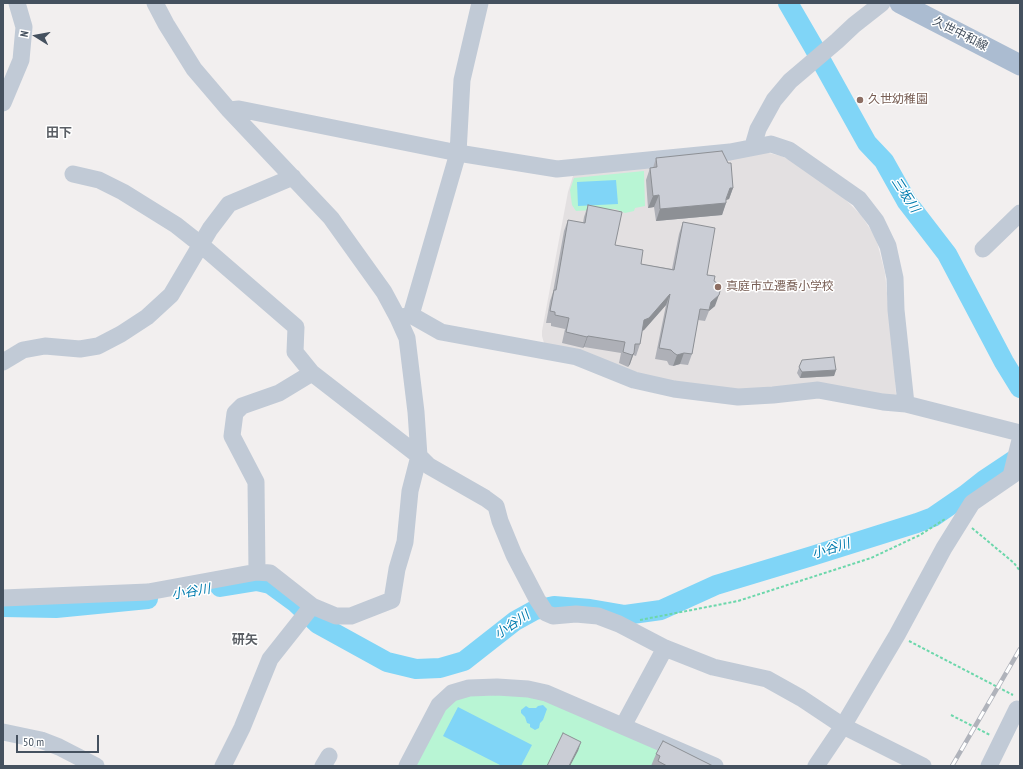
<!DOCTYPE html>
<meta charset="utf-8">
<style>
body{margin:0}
#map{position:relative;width:1023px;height:769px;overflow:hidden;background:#f2efef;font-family:"PT Sans Narrow",sans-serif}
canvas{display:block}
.frame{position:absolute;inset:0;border:4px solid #45515f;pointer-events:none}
.north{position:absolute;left:16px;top:16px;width:40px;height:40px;-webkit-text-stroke:3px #fff;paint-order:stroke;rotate:281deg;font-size:11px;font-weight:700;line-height:16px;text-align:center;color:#45515f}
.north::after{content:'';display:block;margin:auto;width:14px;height:18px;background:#45515f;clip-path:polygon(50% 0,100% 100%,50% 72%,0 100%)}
.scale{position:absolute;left:16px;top:735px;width:83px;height:18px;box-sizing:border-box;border:2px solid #45515f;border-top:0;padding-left:5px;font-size:12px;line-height:14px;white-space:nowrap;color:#45515f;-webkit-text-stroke:3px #fff;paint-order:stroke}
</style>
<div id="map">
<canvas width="1023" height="769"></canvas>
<div class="frame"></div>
<div class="north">N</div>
<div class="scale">50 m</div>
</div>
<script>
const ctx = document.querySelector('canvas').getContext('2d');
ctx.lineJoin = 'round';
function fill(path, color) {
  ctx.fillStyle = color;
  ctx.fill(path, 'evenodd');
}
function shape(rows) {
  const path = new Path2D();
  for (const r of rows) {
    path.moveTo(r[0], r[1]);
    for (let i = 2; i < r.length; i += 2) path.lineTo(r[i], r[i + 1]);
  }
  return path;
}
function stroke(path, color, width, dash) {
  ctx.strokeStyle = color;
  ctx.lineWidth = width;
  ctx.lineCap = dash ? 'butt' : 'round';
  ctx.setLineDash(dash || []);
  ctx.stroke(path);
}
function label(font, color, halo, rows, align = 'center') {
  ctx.font = font + ' "PT Sans Narrow","Noto Sans JP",sans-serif';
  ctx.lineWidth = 3;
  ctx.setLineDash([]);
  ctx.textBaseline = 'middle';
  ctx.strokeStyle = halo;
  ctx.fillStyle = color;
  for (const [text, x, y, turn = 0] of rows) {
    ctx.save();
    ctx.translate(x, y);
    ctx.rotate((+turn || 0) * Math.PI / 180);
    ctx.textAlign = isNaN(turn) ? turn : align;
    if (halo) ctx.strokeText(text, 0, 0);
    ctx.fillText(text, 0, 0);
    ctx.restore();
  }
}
fill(shape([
 [761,151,781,156,792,161,842,196,861,215,876,238,885,273,895,375,896,394,895,396,739,390,654,380,544,343,542,336,542,331,568,192,573,176]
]), '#e3e0e1');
fill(shape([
 [644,171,645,206,635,208,634,211,625,213,615,209,576,211,572,205,570,190,574,178],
 [533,694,702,766,411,766,444,709,460,696]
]), '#b8f5d4');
fill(shape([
 [616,180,618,204,578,206,577,182],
 [543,705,547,709,543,720,540,723,539,728,535,730,530,727,530,724,527,723,525,717,521,713,521,710,526,706,529,708,536,708,538,706],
 [458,707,532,745,521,766,502,766,443,736]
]), '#80d5f7');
stroke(shape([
 [788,3,813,46,867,143,884,161,907,202,947,254,1004,362,1020,388],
 [220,587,257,581,270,584,296,603,318,624,387,662,416,669,440,668,464,661,515,621,535,610,554,606,590,609,625,615,661,610,716,585,812,556,917,523,933,517,965,495,984,480,1020,456],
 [3,607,56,608,148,599]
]), '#80d5f7', 20);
stroke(shape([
 [972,528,1014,563,1020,571],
 [640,620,738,601,871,558,920,535,945,519],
 [909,641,1013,695],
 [951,715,990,735]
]), '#6cd7ab', 2, [3, 2]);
stroke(shape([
 [3,103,21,60,24,27,17,3],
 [229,110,239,109,458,153,557,169,730,152,771,144,789,150,859,199,876,221,888,246,895,278,896,310,906,404],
 [753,146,758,129,774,100,790,81,837,41,854,25,882,3],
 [73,174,99,180,123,192,176,225,200,244,296,327,295,352,312,373],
 [983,249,1020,213],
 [411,315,458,153,462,80,480,3],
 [398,318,411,315,441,332,577,357,634,380,674,389,738,397,773,395,818,390,883,402,906,404,1020,433],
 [3,362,23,350,45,346,80,349,98,346,121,334,147,317,171,295,210,229,229,204,293,177],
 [1011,476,1020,440],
 [257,572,256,482,232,436,235,413,242,406,279,393,312,373,419,456,429,466,485,498,496,506,500,521,514,555,537,599,546,613,553,616,576,614,598,616,619,624,665,648,713,667,767,679,801,698,843,726,923,766],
 [3,598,148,592,257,572,270,573,312,606,336,616,351,616,392,600,397,569,405,542,410,491,419,456,416,412,407,338,398,318,384,292,331,218,229,110,194,69,166,24,155,3],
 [623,726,665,648],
 [3,732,41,740,59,747,96,766],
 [223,766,242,728,270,659,312,606],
 [323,766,329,756],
 [407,766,439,705,452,693,469,688,497,687,528,689,546,693,715,766],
 [816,766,843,726,897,635,944,548,972,503,1020,470],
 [989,766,1017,709,1020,710]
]), '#c1cad6', 17);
stroke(shape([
 [900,3,1020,65]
]), '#abbcd1', 21);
const rail = shape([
 [952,766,1020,649]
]);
stroke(rail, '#b0b3bb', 4.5);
stroke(rail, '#fff', 3, [9]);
fill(shape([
 [656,158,733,188,729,199,726,200,726,203,722,215,656,221,654,207,648,208,646,180,650,168,653,168],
 [588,205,615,245,641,264,672,269,679,234,683,222,707,275,714,281,715,306,709,311,705,321,698,320,692,354,688,365,680,364,673,366,669,365,667,361,655,359,666,305,644,330,642,331,640,344,636,356,633,355,630,364,628,367,619,363,621,353,584,347,583,348,562,343,565,329,551,326,551,323,546,323,550,301,553,292,564,231,568,220,583,223,584,217],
 [802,360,836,370,834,376,800,378,797,373],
 [656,754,713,766,651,766]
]), '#aeb0b7');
fill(shape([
 [730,188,733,188,729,199,726,200],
 [659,195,654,207,648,208,653,196],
 [726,203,722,215,656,221,660,209],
 [670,294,666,305,644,330,640,332,644,320],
 [719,295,715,306,709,311,711,302],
 [588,336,584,347,583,348,587,337],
 [634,353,630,364,628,367,632,355],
 [684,353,680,364,673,366,677,355],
 [836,370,834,376,800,378,802,372],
 [581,742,578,751,570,766,569,766]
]), '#8d9095');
const building = shape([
 [722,151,728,163,731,163,733,188,730,188,726,199,726,203,660,209,659,195,653,196,650,168,657,167,656,158,722,151],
 [588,205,622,212,615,245,643,250,641,264,674,270,683,222,715,228,707,275,715,276,714,281,717,283,720,291,719,295,711,302,709,310,700,309,692,354,684,353,677,355,674,353,671,350,659,348,670,294,649,318,644,320,640,344,635,344,634,353,632,355,623,352,625,342,588,336,587,337,566,332,569,318,555,315,555,312,550,311,554,290,556,290,568,220,585,223,588,205],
 [834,357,836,370,802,372,799,367,802,360,834,357],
 [563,733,581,742,569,766,547,766,563,733],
 [663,741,713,766,667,766,658,761,660,756,656,754,663,741]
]);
fill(building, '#cacdd5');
stroke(building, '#8d9095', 1);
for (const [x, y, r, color] of [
 [860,100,4,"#8d6e63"],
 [718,287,4,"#8d6e63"]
]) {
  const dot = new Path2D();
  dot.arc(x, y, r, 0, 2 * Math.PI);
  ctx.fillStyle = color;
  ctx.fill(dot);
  stroke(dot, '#fff', 1.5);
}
label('12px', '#45515f', '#fff', [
 ["久世中和線",960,34,27]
]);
label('12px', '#785e54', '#fff', [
 ["久世幼稚園",868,100],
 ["真庭市立遷喬小学校",726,287]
], 'left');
label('bold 13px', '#5b5f65', '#fff', [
 ["田下",59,133],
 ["研矢",245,640]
]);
label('italic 13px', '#017caf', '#fff', [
 ["三坂川",905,195,57],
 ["小谷川",831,549,-17],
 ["小谷川",191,592,-9],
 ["小谷川",512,625,-34]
]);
</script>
